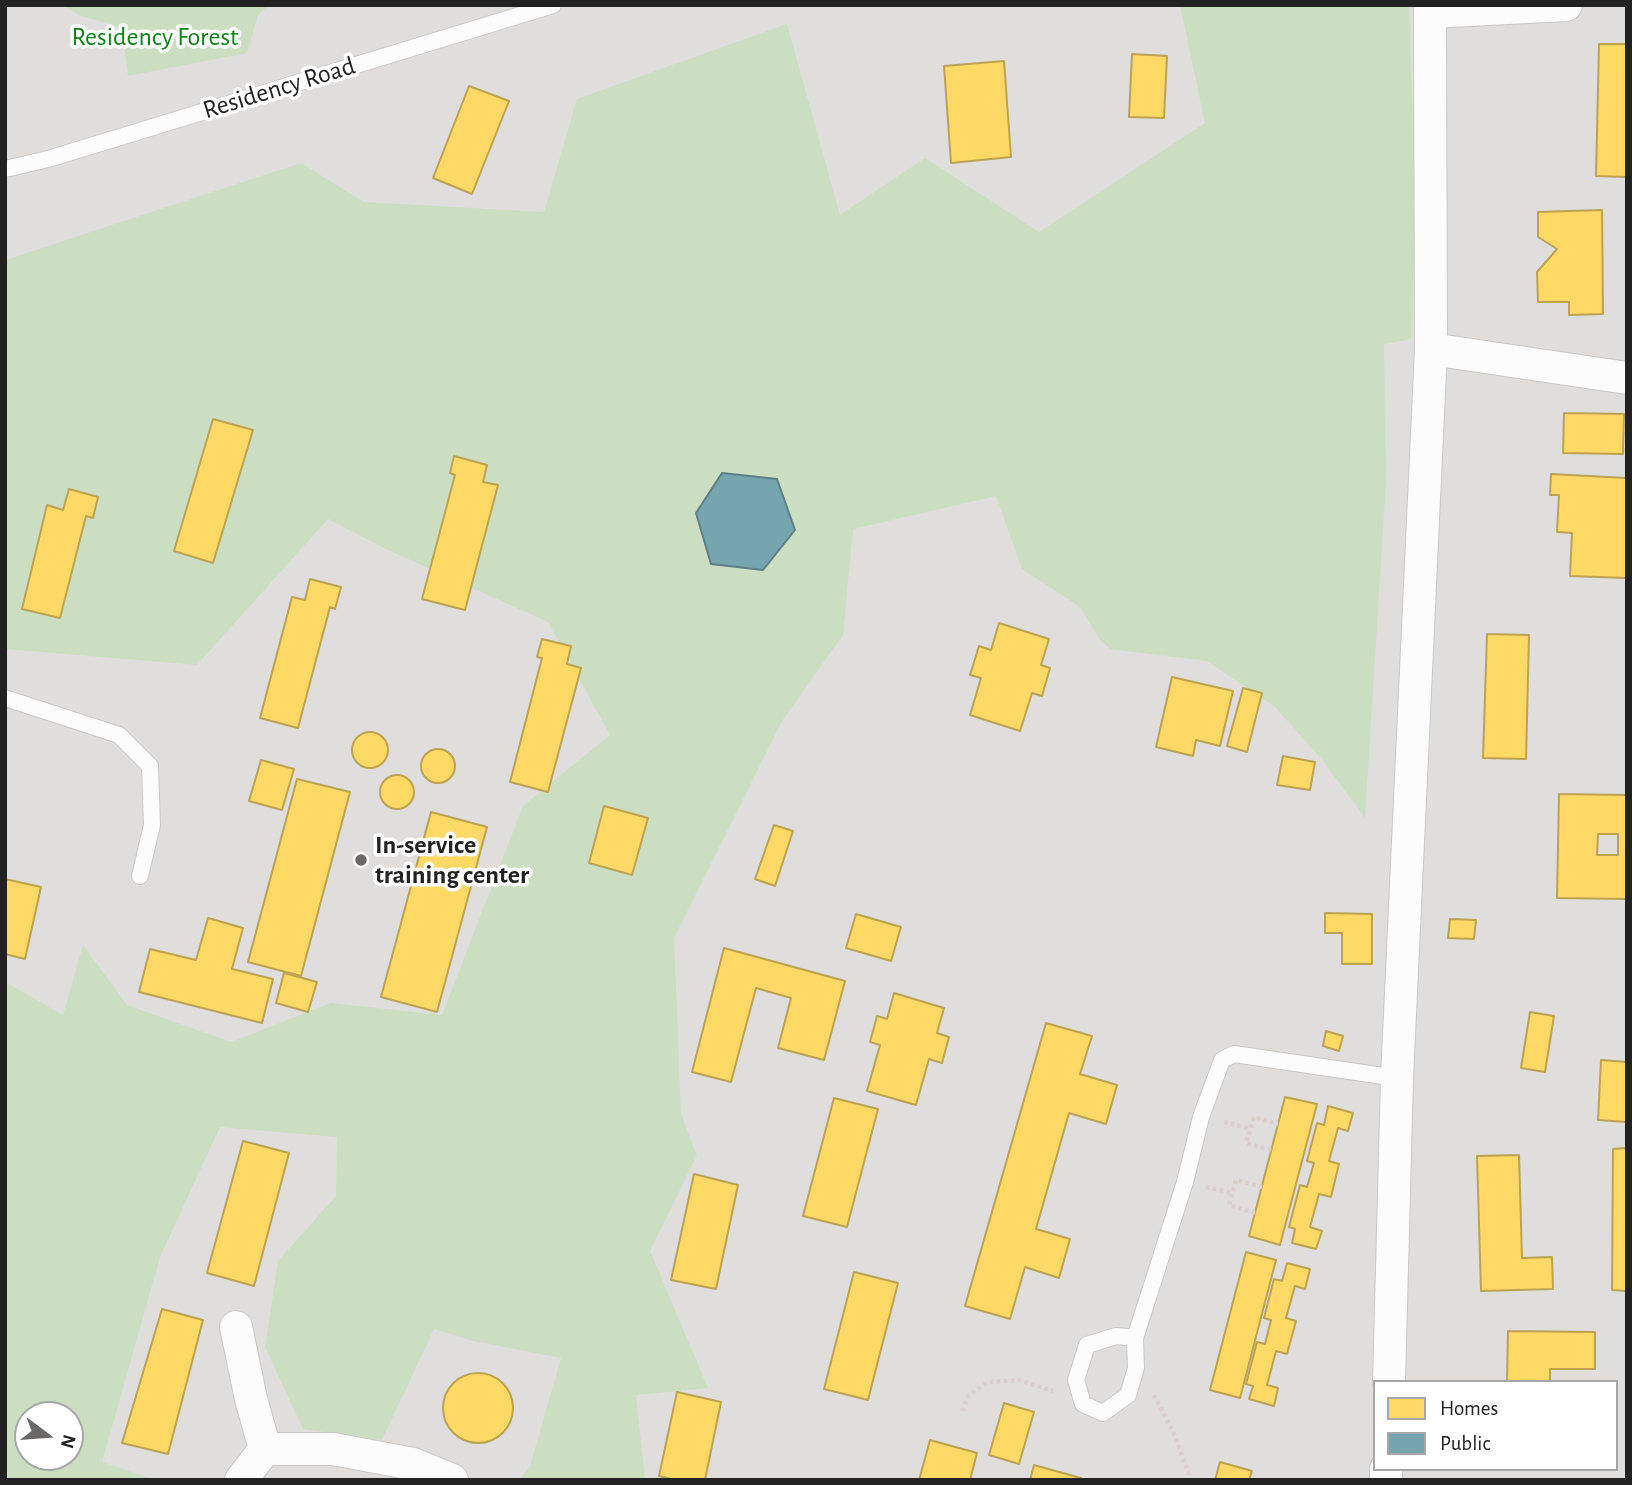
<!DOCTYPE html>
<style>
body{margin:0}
#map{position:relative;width:1632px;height:1485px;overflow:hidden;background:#f0eeeb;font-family:"Alegreya Sans",sans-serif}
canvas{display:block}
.frame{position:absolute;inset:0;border:7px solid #222;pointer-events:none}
.legend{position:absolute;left:1373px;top:1380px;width:245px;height:91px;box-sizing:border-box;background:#fff;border:2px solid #a7a7a7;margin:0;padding:9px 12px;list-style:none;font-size:21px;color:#222}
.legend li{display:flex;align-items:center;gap:14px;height:35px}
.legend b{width:35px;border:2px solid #a7a7a7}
.north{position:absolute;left:14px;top:1401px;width:70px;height:70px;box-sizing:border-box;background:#fff;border:2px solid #a7a7a7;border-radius:50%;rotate:106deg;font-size:19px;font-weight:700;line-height:28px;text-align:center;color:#222}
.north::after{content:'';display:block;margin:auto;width:24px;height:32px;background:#6a6968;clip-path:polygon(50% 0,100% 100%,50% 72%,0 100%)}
</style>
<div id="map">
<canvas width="1632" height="1485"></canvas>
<div class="frame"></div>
<ul class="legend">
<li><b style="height:19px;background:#ffd966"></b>Homes</li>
<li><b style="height:19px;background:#76a5af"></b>Public</li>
</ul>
<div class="north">N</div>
</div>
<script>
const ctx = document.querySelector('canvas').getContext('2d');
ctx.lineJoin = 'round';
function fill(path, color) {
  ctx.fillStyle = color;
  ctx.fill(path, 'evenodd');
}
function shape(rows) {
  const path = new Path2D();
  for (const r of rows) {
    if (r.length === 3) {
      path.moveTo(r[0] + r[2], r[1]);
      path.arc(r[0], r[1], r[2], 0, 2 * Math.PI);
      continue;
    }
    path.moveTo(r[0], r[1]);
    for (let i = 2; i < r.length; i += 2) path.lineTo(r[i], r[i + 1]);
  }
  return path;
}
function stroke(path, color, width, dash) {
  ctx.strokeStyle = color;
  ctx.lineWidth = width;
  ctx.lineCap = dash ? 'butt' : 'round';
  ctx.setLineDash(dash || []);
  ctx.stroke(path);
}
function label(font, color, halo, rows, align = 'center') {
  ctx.font = font + ' "Alegreya Sans",sans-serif';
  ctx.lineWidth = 7;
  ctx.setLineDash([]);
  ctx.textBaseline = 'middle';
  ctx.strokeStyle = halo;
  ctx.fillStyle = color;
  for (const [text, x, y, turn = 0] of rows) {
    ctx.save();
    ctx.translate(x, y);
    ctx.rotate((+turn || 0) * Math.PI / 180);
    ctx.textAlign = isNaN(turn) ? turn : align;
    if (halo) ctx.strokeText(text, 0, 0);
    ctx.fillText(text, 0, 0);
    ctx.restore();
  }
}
fill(shape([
 [5,5,1627,5,1627,1480,5,1480],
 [1375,1382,1616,1382,1616,1469,1375,1469],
 [28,1415,70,1415,70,1457,28,1457]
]), '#dfdedc');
fill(shape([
 [62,5,269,5,258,15,247,53,128,76,122,28,81,16],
 [1180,5,1409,5,1416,211,1411,339,1384,344,1386,481,1365,818,1323,761,1275,707,1207,661,1110,649,1100,640,1080,607,1022,569,996,496,853,529,843,635,782,721,674,938,681,1115,697,1155,650,1251,708,1388,636,1395,645,1480,519,1480,530,1466,561,1358,473,1341,434,1329,382,1440,303,1429,265,1347,278,1261,336,1196,337,1137,220,1127,160,1257,102,1462,156,1480,5,1480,5,982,63,1015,83,945,127,1005,231,1042,331,1003,442,1015,523,806,610,735,548,622,386,549,328,519,197,665,5,649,5,260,301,163,364,202,544,212,577,99,787,24,840,215,925,158,1039,232,1205,123],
 [28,1415,70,1415,70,1457,28,1457]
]), '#cbdec1');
const homes = shape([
 [1599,44,1627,44,1627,177,1596,176,1599,44],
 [1132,54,1167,56,1164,118,1129,117,1132,54],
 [1004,61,1011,157,951,163,944,66,1004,61],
 [469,86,509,101,472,194,433,178,469,86],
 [1602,210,1603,314,1569,315,1569,302,1538,302,1537,272,1557,249,1538,237,1538,212,1602,210],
 [1564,413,1624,414,1623,454,1563,453,1564,413],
 [213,419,253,430,213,563,174,551,213,419],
 [454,456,487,465,483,482,498,485,465,610,422,599,455,475,450,473,454,456],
 [1551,474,1627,478,1627,578,1570,576,1572,533,1557,532,1559,495,1550,495,1551,474],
 [69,489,98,497,93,518,86,516,60,618,22,609,47,505,63,510,69,489],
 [310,579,341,587,335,609,330,607,298,728,260,718,292,597,305,600,310,579],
 [999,623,1049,639,1041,665,1050,668,1042,696,1032,693,1020,731,970,715,981,678,970,675,979,646,991,650,999,623],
 [1487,634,1529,635,1526,759,1483,758,1487,634],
 [542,639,571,646,567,664,581,668,548,792,510,782,542,658,537,657,542,639],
 [1172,677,1233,691,1220,746,1196,740,1193,756,1156,747,1172,677],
 [1243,688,1262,693,1247,752,1227,746,1243,688],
 [370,750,18],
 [438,766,17],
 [1283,756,1315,762,1310,790,1277,785,1283,756],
 [261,760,294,769,282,810,249,801,261,760],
 [397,792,17],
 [297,779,350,792,301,976,248,962,297,779],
 [1559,794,1627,795,1627,899,1557,898,1559,794],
 [1598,834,1618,834,1618,855,1597,855,1598,834],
 [604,806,648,818,632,875,589,863,604,806],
 [431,812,487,827,437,1012,381,997,431,812],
 [774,825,793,831,775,886,755,879,774,825],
 [5,879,41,887,25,959,5,954,5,879],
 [1325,913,1372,914,1372,964,1342,964,1342,933,1325,933,1325,913],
 [856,914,901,927,891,961,846,948,856,914],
 [208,918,243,928,232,969,273,979,262,1023,139,992,150,949,196,960,208,918],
 [1450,919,1476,920,1474,939,1448,938,1450,919],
 [724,948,845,981,824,1060,778,1048,791,998,756,988,731,1082,692,1072,724,948],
 [284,973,317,982,308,1012,276,1003,284,973],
 [894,993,944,1008,937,1033,949,1037,942,1063,929,1059,916,1105,867,1091,880,1045,870,1042,877,1016,887,1019,894,993],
 [1530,1012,1554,1016,1545,1072,1521,1068,1530,1012],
 [1046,1023,1092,1036,1080,1074,1117,1085,1106,1124,1069,1113,1036,1229,1070,1239,1059,1278,1025,1267,1010,1319,965,1306,1046,1023],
 [1326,1031,1343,1036,1339,1051,1323,1046,1326,1031],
 [1601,1060,1627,1062,1626,1122,1598,1120,1601,1060],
 [1285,1097,1317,1104,1280,1245,1249,1236,1285,1097],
 [834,1098,878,1109,847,1227,803,1216,834,1098],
 [1328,1106,1353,1113,1348,1131,1338,1128,1329,1161,1339,1164,1331,1197,1319,1194,1310,1227,1322,1231,1316,1249,1292,1243,1295,1229,1289,1227,1300,1185,1307,1187,1314,1163,1307,1161,1317,1123,1324,1125,1328,1106],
 [243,1141,289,1153,254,1286,207,1273,243,1141],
 [1627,1148,1627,1291,1612,1290,1613,1149,1627,1148],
 [1519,1155,1522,1258,1552,1257,1553,1289,1481,1291,1477,1156,1519,1155],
 [694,1174,738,1185,716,1289,671,1280,694,1174],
 [1246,1252,1276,1260,1240,1398,1210,1390,1246,1252],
 [1287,1263,1310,1269,1305,1289,1295,1286,1286,1318,1296,1321,1287,1354,1276,1351,1267,1385,1278,1388,1274,1406,1249,1399,1253,1386,1246,1384,1257,1342,1265,1344,1271,1320,1264,1318,1274,1279,1282,1281,1287,1263],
 [854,1272,898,1283,868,1400,824,1389,854,1272],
 [162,1309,203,1320,168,1454,122,1443,162,1309],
 [1508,1331,1595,1332,1595,1369,1550,1369,1550,1382,1507,1382,1508,1331],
 [478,1408,35],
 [677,1392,721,1402,705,1480,675,1480,659,1476,677,1392],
 [1004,1403,1034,1412,1019,1464,989,1455,1004,1403],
 [930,1440,977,1453,970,1480,919,1480,930,1440],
 [1220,1462,1252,1471,1249,1480,1215,1480,1220,1462],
 [1034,1465,1081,1478,1081,1480,1030,1480,1034,1465]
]);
fill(homes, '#ffd966');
stroke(homes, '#bda252', 2);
const public = shape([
 [722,473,777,479,795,530,763,570,711,564,696,513,722,473]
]);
fill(public, '#76a5af');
stroke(public, '#5d7e85', 2);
const service = shape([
 [5,169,48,159,553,5],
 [5,698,119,735,150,766,152,825,140,876],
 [1135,1338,1116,1336,1087,1345,1076,1380,1083,1404,1103,1413,1128,1395,1136,1368,1135,1338,1185,1182,1201,1117,1222,1060,1234,1054,1397,1078]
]);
const minor = shape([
 [1430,5,1430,12,1566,5],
 [1431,349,1627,378],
 [236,1327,251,1399,265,1449],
 [1389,1382,1397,1078,1431,349,1430,12],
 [241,1480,265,1449,333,1449,413,1464,452,1480],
 [1386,1480,1386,1469]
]);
stroke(service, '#c9c8c7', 18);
stroke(minor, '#c9c8c7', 34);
stroke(shape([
 [1224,1122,1251,1129],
 [1271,1150,1246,1143,1254,1117,1278,1124],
 [1206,1187,1233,1193],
 [1255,1213,1229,1205,1236,1180,1262,1187],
 [1154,1395,1175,1436,1189,1475],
 [963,1411,968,1396,988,1382,1019,1380,1053,1391]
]), '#dccecd', 4.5, [3.5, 3.5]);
stroke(service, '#fdfcfc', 16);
stroke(minor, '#fdfcfc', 32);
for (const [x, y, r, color] of [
 [361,860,7,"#6a6968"]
]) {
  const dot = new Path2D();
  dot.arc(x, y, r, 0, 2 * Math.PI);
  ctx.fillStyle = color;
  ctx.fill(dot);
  stroke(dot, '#fff', 2.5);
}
label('26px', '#0c8416', '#fff', [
 ["Residency Forest",155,37]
]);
label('26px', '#222', '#fff', [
 ["Residency Road",279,88,-17]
]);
label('bold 26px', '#222', '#fff', [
 ["In-service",375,845],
 ["training center",375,875]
], 'left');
</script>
